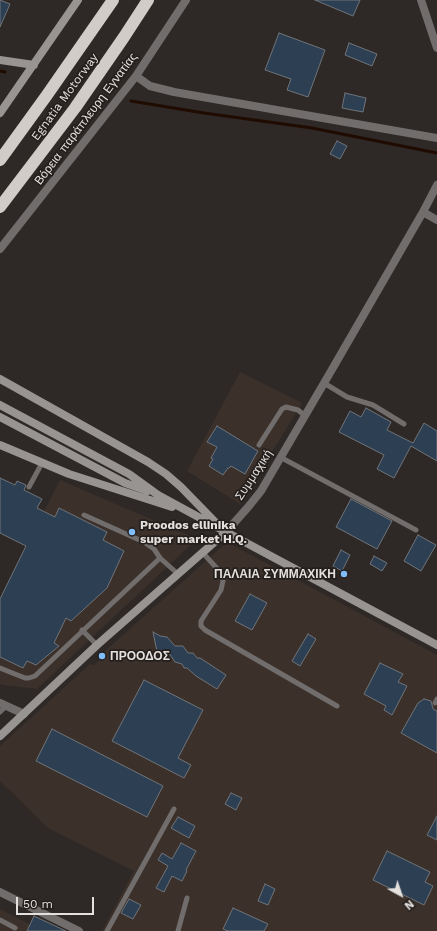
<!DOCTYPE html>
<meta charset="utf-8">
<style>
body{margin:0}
#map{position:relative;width:437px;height:931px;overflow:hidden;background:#2e2926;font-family:"Work Sans",sans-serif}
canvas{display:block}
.north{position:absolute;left:381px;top:875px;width:40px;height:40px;-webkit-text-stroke:3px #241f1d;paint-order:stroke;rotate:140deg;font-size:11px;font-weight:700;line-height:16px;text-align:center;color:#e4e0de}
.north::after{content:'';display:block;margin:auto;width:14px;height:18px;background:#e4e0de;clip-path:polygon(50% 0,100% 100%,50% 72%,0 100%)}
.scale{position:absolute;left:16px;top:897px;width:78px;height:18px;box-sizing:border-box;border:2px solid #e4e0de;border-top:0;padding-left:5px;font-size:12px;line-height:14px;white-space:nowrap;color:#e4e0de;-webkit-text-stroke:3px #241f1d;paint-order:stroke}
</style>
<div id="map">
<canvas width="437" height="931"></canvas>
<div class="north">N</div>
<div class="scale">50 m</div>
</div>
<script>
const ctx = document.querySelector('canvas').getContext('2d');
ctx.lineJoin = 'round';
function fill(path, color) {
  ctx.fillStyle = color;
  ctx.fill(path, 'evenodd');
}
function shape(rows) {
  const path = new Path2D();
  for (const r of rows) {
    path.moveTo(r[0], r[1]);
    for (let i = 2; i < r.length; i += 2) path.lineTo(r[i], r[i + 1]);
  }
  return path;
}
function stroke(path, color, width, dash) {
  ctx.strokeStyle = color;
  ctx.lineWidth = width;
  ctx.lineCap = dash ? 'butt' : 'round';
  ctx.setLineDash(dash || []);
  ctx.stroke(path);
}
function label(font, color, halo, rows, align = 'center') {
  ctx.font = font + ' "Work Sans",sans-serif';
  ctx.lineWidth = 3.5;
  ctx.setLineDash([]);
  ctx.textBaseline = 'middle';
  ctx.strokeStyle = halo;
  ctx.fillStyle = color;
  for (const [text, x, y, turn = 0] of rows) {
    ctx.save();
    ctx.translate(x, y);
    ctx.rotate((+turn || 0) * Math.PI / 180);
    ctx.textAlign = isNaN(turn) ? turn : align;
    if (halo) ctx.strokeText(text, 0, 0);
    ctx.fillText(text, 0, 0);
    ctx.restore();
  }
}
fill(shape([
 [240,372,302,403,240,504,187,471],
 [60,480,197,539,37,689,3,685,0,684,0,599],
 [227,542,437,655,437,931,102,931,134,871,48,828,0,781,0,746,90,664,94,665,105,656,105,651],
 [0,909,43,931,0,931]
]), '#3b302a');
stroke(shape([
 [0,71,5,72],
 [131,101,204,113,312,128,437,153]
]), '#200b01', 3);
const building = shape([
 [0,0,10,4,0,27,0,0],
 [315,0,360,0,353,16,315,0],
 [279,33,325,50,308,97,287,90,291,79,265,70,279,33],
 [349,43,377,54,372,66,345,55,349,43],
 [345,93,366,98,363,112,342,108,345,93],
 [337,141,347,146,340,159,330,154,337,141],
 [366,408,391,422,387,430,413,443,424,423,437,431,437,461,411,446,394,478,377,469,384,455,339,432,350,411,361,417,366,408],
 [217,426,258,451,245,474,231,466,229,468,228,468,223,475,209,466,213,459,211,458,217,447,207,442,217,426],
 [0,478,15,485,17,481,26,485,24,490,42,499,37,508,55,517,59,508,107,532,103,540,124,551,107,588,71,621,66,618,54,643,59,646,36,665,27,661,23,668,0,657,0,599,26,546,0,533,0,478],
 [351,499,392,521,377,549,336,527,351,499],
 [418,535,436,545,421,571,404,561,418,535],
 [341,550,350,555,342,571,333,566,341,550],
 [374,556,387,563,382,571,370,564,374,556],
 [250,594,267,603,252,630,235,621,250,594],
 [153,632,160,636,167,637,175,646,183,646,188,653,193,653,197,658,200,658,226,675,217,689,196,676,187,668,184,668,182,664,175,662,168,652,163,653,157,650,156,647,153,632],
 [308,634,316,639,300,666,292,661,308,634],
 [380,663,403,674,398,682,407,686,392,715,384,710,386,706,364,694,380,663],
 [144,680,203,710,178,758,191,765,184,778,112,741,144,680],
 [424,699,431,701,433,709,437,711,437,753,401,733,418,703,424,699],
 [52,729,163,786,147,817,36,761,52,729],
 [231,793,242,798,236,810,225,804,231,793],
 [437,816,437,840,427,835,437,816],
 [178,817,195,826,189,838,171,828,178,817],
 [181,843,196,851,186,870,187,871,182,881,172,876,164,892,156,888,168,866,158,860,162,853,172,859,181,843],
 [387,851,430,872,425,882,433,886,424,905,373,880,387,851],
 [265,884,275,889,268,905,258,901,265,884],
 [129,899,141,905,133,919,121,913,129,899],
 [233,908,268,924,264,931,228,931,223,929,233,908],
 [34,916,66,931,27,931,34,916]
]);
fill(building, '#2c3f53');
stroke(building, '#707479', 1);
stroke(shape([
 [324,383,347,397,373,405,404,424],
 [259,445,282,409,286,407,298,410,305,416],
 [280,457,416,530],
 [29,487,42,463],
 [84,515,144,542,154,549,160,558,178,574],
 [203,553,222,574,223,581,221,590,201,621,201,626,205,630,337,706],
 [82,630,97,645],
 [0,668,25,678,29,678,35,676,160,558],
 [435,703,437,699],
 [0,712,6,706],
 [0,920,15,928],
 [107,931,174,809],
 [178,931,187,898]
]), '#706d6c', 5);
stroke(shape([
 [421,0,437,48],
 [136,76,150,86,174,92,437,138],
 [423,212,437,220],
 [0,249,136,76,186,0],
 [226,532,249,506,261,491,334,366,423,212,437,185],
 [0,703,24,714],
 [0,892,79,931]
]), '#706d6c', 8);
stroke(shape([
 [0,60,34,65],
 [0,113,78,0],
 [0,379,148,462,166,474,181,487,219,526],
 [0,405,129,474,158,495,226,532,437,645],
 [0,417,125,483,148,491],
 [0,445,69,474,172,507],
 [0,736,97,645,226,532]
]), '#989491', 8);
stroke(shape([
 [0,160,47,95,113,0],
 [0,207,75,108,124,37,148,0]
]), '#d2ccc8', 12);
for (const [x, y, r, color] of [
 [132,532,4,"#81bdfa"],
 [344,574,4,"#81bdfa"],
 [102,656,4,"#81bdfa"]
]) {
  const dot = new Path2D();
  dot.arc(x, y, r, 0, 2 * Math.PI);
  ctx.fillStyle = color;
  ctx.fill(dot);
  stroke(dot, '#241f1d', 1.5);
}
label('12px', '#e4e0de', '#241f1d', [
 ["Egnatia Motorway",65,97,-54],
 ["Βόρεια παράπλευρη Εγνατίας",86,119,-53],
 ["Συμμαχική",254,475,-57]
]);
label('bold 12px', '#e4e0de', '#241f1d', [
 ["Proodos ellinika",140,525],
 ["super market H.Q.",140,539],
 ["ΠΑΛΑΙΑ ΣΥΜΜΑΧΙΚΗ",336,574,"right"],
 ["ΠΡΟΟΔΟΣ",110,656]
], 'left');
</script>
